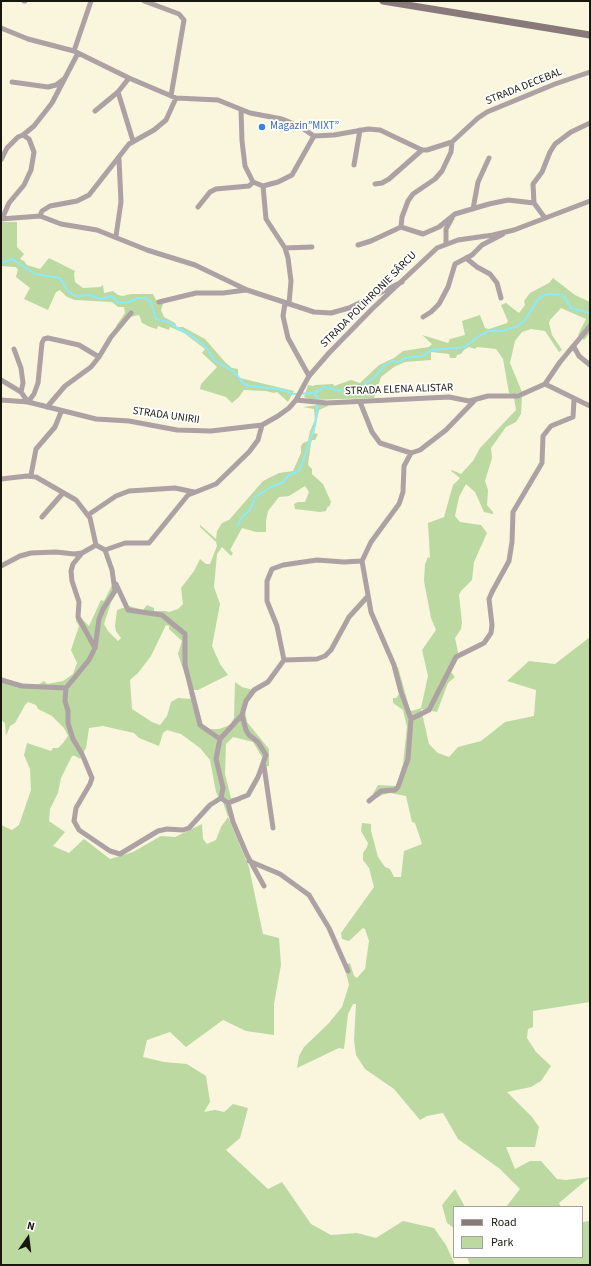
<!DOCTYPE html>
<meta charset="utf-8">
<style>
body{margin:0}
#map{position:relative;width:591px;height:1266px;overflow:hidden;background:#f9f6dd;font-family:"Source Sans 3",sans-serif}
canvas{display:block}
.frame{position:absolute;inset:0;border:2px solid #18170e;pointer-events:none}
.legend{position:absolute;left:453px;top:1206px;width:130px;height:52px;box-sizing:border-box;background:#fff;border:1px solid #a3a29f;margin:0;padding:5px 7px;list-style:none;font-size:12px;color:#18170e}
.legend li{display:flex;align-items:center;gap:8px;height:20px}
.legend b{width:20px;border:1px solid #a3a29f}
.north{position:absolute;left:8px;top:1218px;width:40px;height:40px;-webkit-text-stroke:3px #fff;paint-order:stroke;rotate:14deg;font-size:11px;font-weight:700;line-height:16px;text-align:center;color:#18170e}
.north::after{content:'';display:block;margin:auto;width:14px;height:18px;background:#18170e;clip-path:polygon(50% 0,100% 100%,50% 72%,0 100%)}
</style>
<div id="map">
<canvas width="591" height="1266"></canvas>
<div class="frame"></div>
<ul class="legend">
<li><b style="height:5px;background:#8a797b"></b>Road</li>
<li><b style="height:11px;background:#bbd9a1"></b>Park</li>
</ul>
<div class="north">N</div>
</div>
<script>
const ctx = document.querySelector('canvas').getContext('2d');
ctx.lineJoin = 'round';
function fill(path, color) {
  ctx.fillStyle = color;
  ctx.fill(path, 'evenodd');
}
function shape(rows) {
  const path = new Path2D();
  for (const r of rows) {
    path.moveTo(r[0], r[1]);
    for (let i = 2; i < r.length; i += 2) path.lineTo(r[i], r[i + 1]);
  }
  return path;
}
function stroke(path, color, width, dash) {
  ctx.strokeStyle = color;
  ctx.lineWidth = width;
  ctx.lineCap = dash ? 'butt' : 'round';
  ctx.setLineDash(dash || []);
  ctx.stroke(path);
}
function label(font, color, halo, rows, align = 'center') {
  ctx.font = font + ' "Source Sans 3",sans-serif';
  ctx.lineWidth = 3.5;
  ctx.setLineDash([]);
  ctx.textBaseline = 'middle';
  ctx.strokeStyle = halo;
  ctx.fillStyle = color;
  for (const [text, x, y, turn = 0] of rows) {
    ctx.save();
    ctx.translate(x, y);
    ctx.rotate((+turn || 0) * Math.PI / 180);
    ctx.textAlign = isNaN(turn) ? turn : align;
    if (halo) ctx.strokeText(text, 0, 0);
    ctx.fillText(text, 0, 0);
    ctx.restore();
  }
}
fill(shape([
 [1,222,17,222,17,247,24,254,20,259,24,261,27,265,40,269,49,258,75,271,74,274,75,282,83,288,100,287,103,285,104,293,113,291,118,295,123,296,131,294,153,294,156,300,160,300,163,304,161,310,164,317,175,323,177,327,183,327,205,339,225,362,232,368,238,369,238,375,240,378,294,391,288,402,277,392,274,393,266,391,244,390,239,397,232,403,226,397,200,389,201,384,217,367,202,353,205,349,184,333,170,327,169,330,158,326,157,329,150,327,142,323,139,315,130,317,120,329,116,326,125,313,124,307,118,307,112,302,75,300,67,297,60,290,56,292,48,310,24,299,30,288,16,277,18,269,15,267,1,266],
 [553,278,575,295,590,302,590,333,584,340,578,335,586,319,561,308,550,320,549,323,552,335,562,350,559,352,545,331,531,329,522,332,515,341,510,363,522,392,514,394,509,393,503,359,496,349,477,347,475,349,469,347,464,350,461,354,457,355,456,358,450,358,449,354,431,352,431,360,405,362,394,367,381,377,374,398,311,400,304,397,308,385,313,386,315,385,333,384,334,386,351,380,360,383,379,365,394,358,403,351,429,347,432,344,422,335,448,343,450,339,465,335,462,321,480,315,485,328,489,329,507,323,508,321,501,305,506,303,519,313,525,305,524,301,530,293,549,283],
 [522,397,521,414,516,422,506,427,491,448,492,458,485,481,488,490,487,505,493,512,493,514,484,512,475,492,466,484,459,497,455,516,460,522,481,525,487,533,474,562,472,580,461,591,459,595,462,623,461,629,455,638,459,657,451,672,455,677,448,683,437,712,421,709,429,744,438,753,449,757,458,747,481,741,505,722,534,716,536,690,507,681,529,661,555,664,590,637,590,1002,533,1011,533,1027,528,1029,527,1038,536,1052,551,1066,541,1081,531,1087,507,1092,532,1117,539,1127,535,1147,506,1147,515,1169,530,1161,541,1161,557,1179,566,1180,590,1177,559,1203,561,1207,506,1207,520,1189,500,1169,458,1139,443,1113,427,1116,420,1120,394,1089,365,1069,356,1055,354,1040,356,1004,353,1004,348,1014,344,1049,339,1048,297,1068,299,1056,304,1047,329,1023,342,1007,349,985,344,965,350,963,354,976,357,978,365,969,369,941,365,929,363,928,349,941,342,939,341,933,374,887,369,868,363,860,363,853,367,847,368,843,361,831,362,823,371,824,371,831,378,857,385,867,390,869,394,877,401,877,404,851,422,844,415,823,412,822,406,796,390,793,382,795,377,798,373,794,378,785,396,786,403,764,407,727,403,710,393,703,393,698,396,698,399,694,392,667,398,667,410,710,412,711,421,708,428,676,422,650,436,630,431,618,424,581,425,564,428,557,430,558,428,523,444,517,453,485,460,478,451,471,452,470,461,474,473,461,480,448,516,410,514,398],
 [326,404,328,406,319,410,314,433,318,434,315,440,312,440,311,443,308,465,312,469,312,474,323,484,331,502,329,507,328,506,326,511,320,512,295,509,294,504,298,502,305,502,309,492,305,486,289,496,279,497,268,511,266,521,266,532,256,532,242,528,230,550,233,553,231,556,222,547,217,554,214,587,220,604,212,646,220,664,228,675,198,690,190,690,178,654,182,641,169,629,169,626,166,625,151,656,138,673,130,680,132,709,152,722,160,725,167,716,171,702,178,698,191,699,189,693,194,691,203,725,210,729,219,729,230,725,234,718,235,682,242,687,257,691,247,703,245,711,247,722,269,749,269,766,260,767,262,757,253,742,233,737,226,744,225,774,231,798,240,797,241,801,230,805,231,813,228,817,249,867,263,934,279,938,281,965,274,1004,274,1035,246,1031,223,1020,186,1047,170,1032,147,1040,143,1057,164,1062,187,1064,206,1076,210,1102,204,1112,215,1110,224,1112,233,1104,248,1108,240,1138,226,1150,268,1189,282,1182,311,1224,331,1235,357,1233,376,1238,403,1221,434,1228,446,1245,455,1265,1,1265,1,825,12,830,19,825,31,790,30,769,24,755,27,743,51,751,53,748,58,748,63,743,68,736,64,728,52,716,38,709,36,705,28,702,25,705,15,723,10,726,6,736,5,723,1,720,1,677,18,683,38,685,44,681,47,684,63,681,73,674,77,663,71,650,79,626,76,621,76,619,81,618,89,626,101,600,104,601,112,585,117,591,111,602,104,624,108,631,118,641,121,638,116,631,115,626,117,610,129,606,143,610,147,605,154,608,154,611,165,611,169,612,178,609,183,604,181,588,194,571,200,559,206,564,210,564,217,546,216,542,200,527,200,525,216,539,217,531,222,523,229,520,263,481,279,473,293,471,301,453,301,446,303,443,308,441,310,431,315,420,314,409,303,407],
 [103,726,134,733,139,738,159,746,163,733,167,730,181,734,200,748,210,760,216,792,220,801,223,802,228,817,221,827,216,840,207,844,203,839,202,824,175,837,161,836,133,852,110,859,84,839,69,853,53,846,65,832,49,821,50,809,58,793,61,778,72,756,75,756,80,759,86,748,89,728],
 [455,1189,465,1207,454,1207,454,1228,447,1223,442,1205],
 [590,1221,590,1265,470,1265,467,1257,582,1257,582,1222]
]), '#bbd9a1');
stroke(shape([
 [1,263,12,259,35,274,60,278,68,291,75,296,89,295,101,299,111,296,118,302,126,303,138,298,145,298,151,302,156,319,171,323,177,328,192,336,206,347,214,360,234,372,244,384,250,386,279,389,293,394,314,393,325,387,348,393,362,391,365,383,374,378,384,366,392,361,399,362,405,358,423,356,431,350,465,347,476,338,488,331,502,331,518,326,525,320,539,298,547,294,563,295,571,308,590,313],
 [238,526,241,518,250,510,255,497,271,487,282,483,289,475,297,472,301,467,315,426,318,398,314,393]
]), '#8ceafd', 2);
stroke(shape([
 [24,1,25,1],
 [144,1,179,14,184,20,171,96],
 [1,28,28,39,74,51,129,78,176,98,218,100,250,113,282,119,299,126,314,136,334,135,368,129,380,130,422,150,427,150,452,142,478,118,487,112,555,84,590,72],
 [74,51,91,1],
 [12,82,48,87,56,85,64,79],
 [118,92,133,141],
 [241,110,242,141,245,166,253,182,263,186,278,182,292,175,314,136],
 [95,111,118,92,129,78],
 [23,135,34,126,52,103,78,53],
 [1,160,7,148,18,137,23,135,29,139,34,152,31,170,24,185,9,203,2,219],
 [354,165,360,130],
 [375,184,382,183,389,179,422,150],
 [263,186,266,219,285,248,288,258,291,281,289,304],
 [198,207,210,192,216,189,249,186,253,182],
 [473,209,478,182,489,158],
 [40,216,61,224,97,230,147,250,195,265,247,290,314,312,331,313,349,308,402,282],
 [545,218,534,203,533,184,542,172,550,152,555,144,571,132,590,123],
 [1,219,40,216,42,211,50,206,77,201,89,195,129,144,154,130,166,120,176,98],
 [401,227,423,234,439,227,455,214,489,204,508,200,534,203],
 [116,236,121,202,119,159],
 [446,243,446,229,452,218],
 [358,245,371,241,401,227,402,217,408,201,413,194,435,179,442,171,451,152,452,142],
 [285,248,312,247],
 [466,258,477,267,490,274,497,283,501,298],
 [159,302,196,293,223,293,246,290],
 [423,317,431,312,439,304,448,287,455,264,472,255,482,245,503,234],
 [574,347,579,356,590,365],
 [14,349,21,368,23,383,21,392],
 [309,376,329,353,372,309,437,248,458,240,493,235,514,230,590,201],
 [1,380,21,392,28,402,34,394,38,383,42,343,44,339,48,338,79,345,99,357,111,337,131,313],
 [545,384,560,362,590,326],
 [1,400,28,402,96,419,129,421,177,430,211,431,262,425,278,416,289,408,296,400,309,376,288,338,283,316,285,303],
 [296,400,327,403,449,397,469,401,488,396,518,396,545,384,590,406],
 [360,402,372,432,380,443,411,453],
 [47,407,65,386,91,367,99,357],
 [31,475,36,449,55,427,61,412],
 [1,479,27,476,36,477,76,500,90,518,96,545,105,550],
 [88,515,116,496,129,491,175,488,194,492],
 [42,517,63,493],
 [82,553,73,564,71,571,72,581,79,602,78,617,95,648,89,660,66,688,65,701,68,711,68,723,73,739,82,754,92,778,90,784,76,808,74,821,79,830,110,851,120,854,158,831,167,829,183,830,189,828,210,805,221,798,223,788,216,759,220,739,242,715,246,701,254,690,268,682,284,660,317,659,325,656,331,650,349,617,368,596],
 [1,566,20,556,31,553,56,552,74,554,82,553,96,545],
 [116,584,128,610,162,615,185,634,185,665,200,725,220,739],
 [95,648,99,619,103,609,115,591,112,570,105,550,125,543,149,543,188,495,216,484,249,452,258,440,262,425],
 [284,660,277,626,267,601,267,581,272,569,283,565,317,560,344,562,362,561],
 [1,680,22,686,66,688],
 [411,719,429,710,456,657,484,643,491,633,492,625,489,599,492,592,509,561,512,542,513,512,542,463,543,436,551,426,573,417,574,400],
 [264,766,273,828],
 [221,798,228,803,233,822,247,855,264,886],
 [369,801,381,791,395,790,398,787,408,759,411,719,401,692,394,665,371,612,362,561,371,542,399,504,403,492,404,466,411,453,420,450,446,430,475,400],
 [228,803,248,795,258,777,266,755,258,742,249,735,246,730,242,715],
 [249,861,280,874,309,895,329,928,348,971]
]), '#ada1a3', 5);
stroke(shape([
 [383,1,590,35]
]), '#8a797b', 7);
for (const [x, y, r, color] of [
 [262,127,4,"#3f7fe0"]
]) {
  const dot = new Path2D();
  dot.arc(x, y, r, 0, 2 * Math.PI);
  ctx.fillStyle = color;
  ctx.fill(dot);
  stroke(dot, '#fff', 1.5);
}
label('11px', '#18170e', '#fff', [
 ["STRADA DECEBAL",524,87,-22],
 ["STRADA POLIHRONIE SÂRCU",369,300,-45],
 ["STRADA ELENA ALISTAR",399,390,-2],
 ["STRADA UNIRII",166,416,8]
]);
label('11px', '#366cbe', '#fff', [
 ["Magazin”MIXT”",270,127]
], 'left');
</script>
